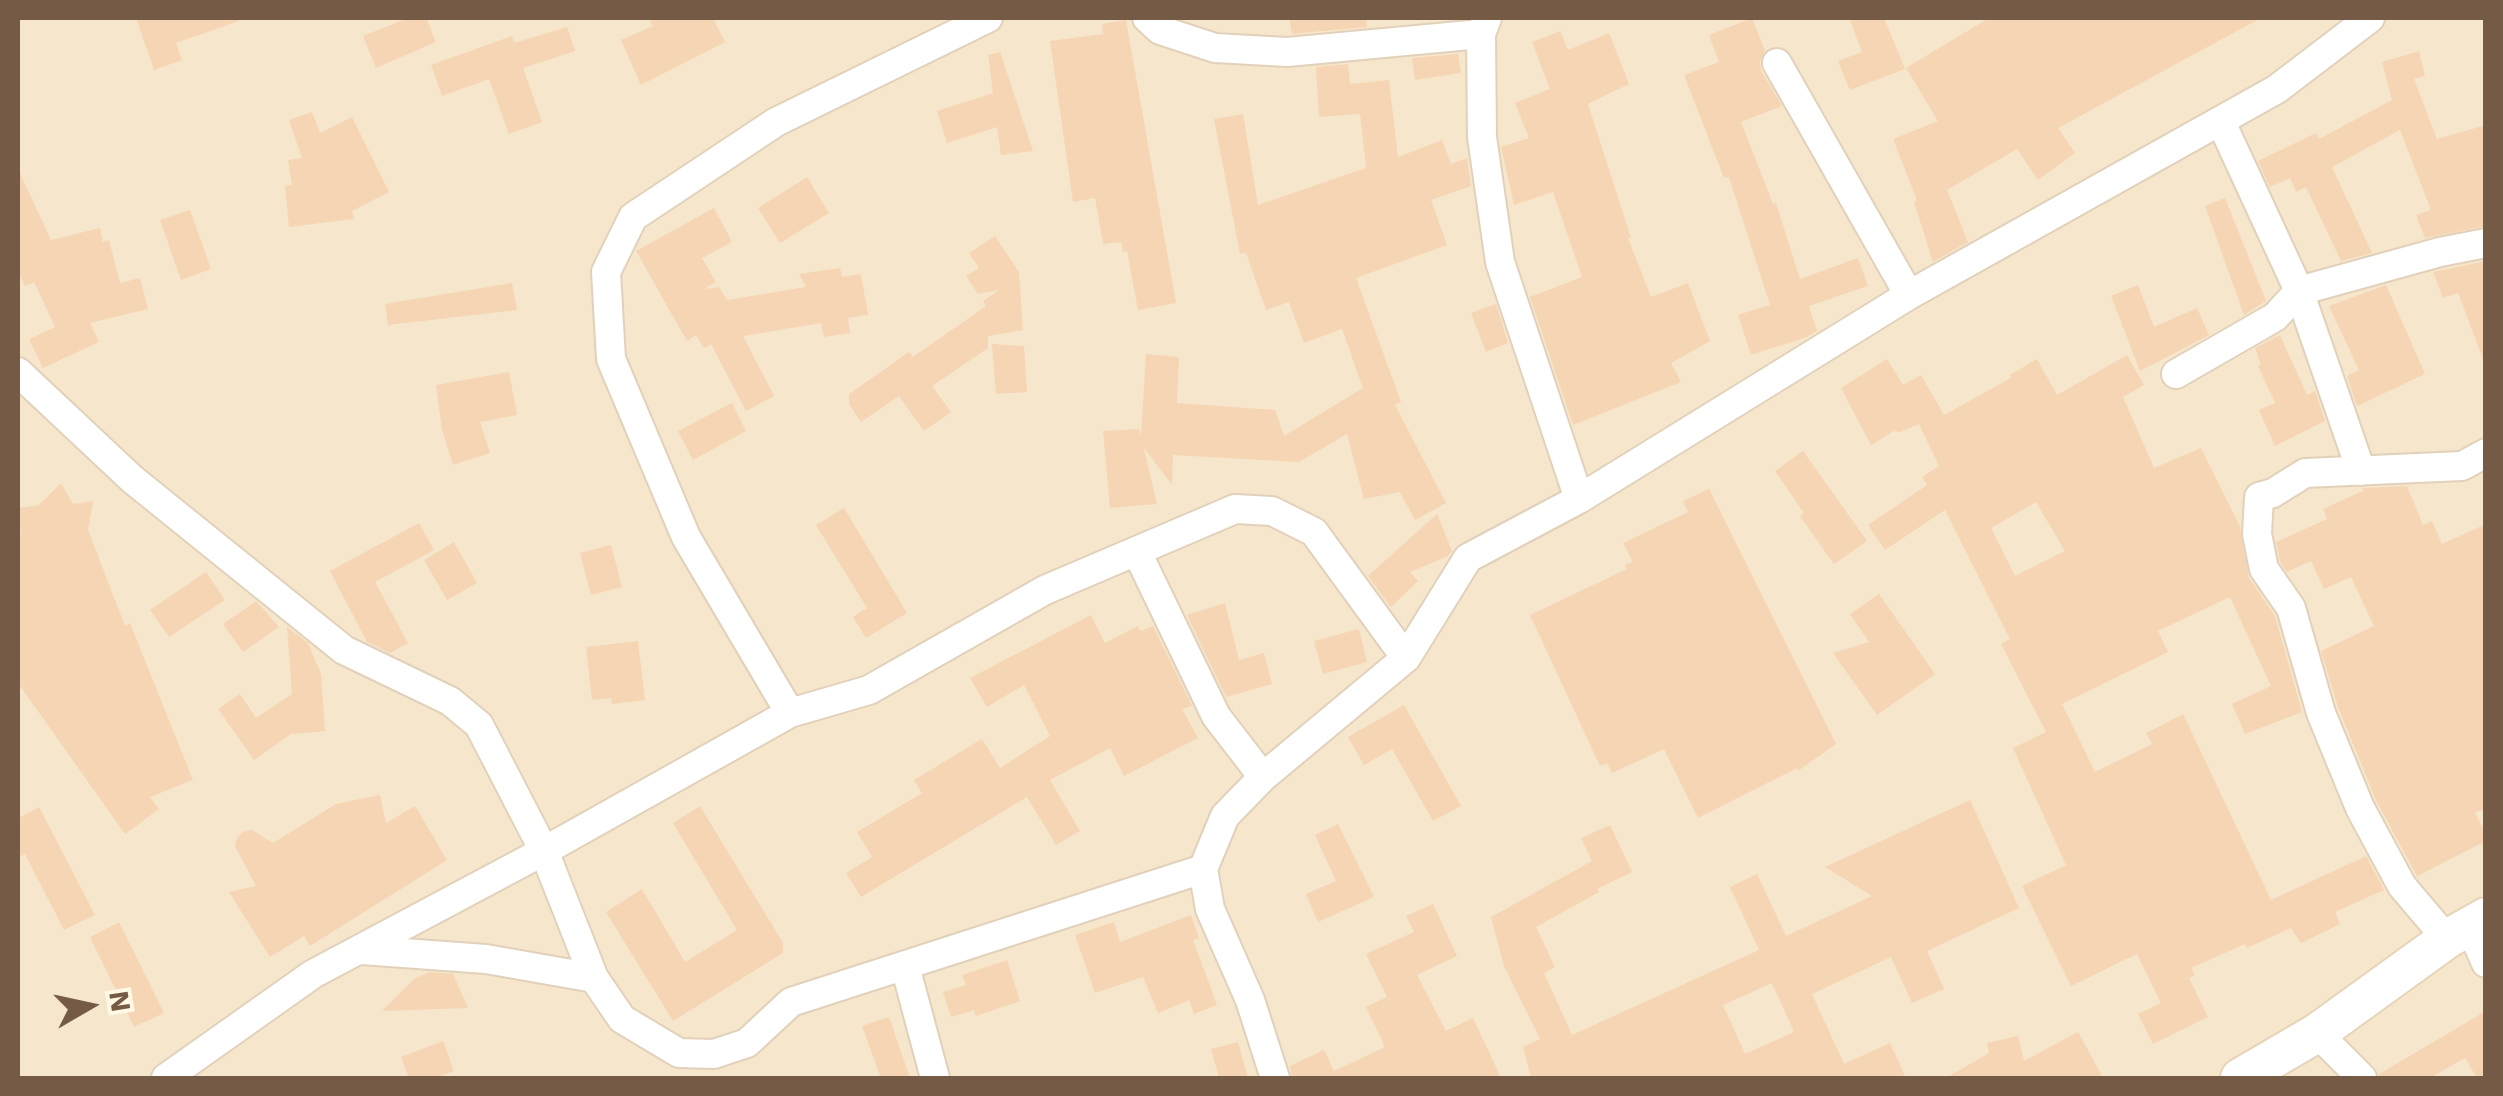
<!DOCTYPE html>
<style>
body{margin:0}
#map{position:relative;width:2503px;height:1096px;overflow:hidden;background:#fef5de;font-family:"Work Sans",sans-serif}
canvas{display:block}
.frame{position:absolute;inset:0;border:20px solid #755b45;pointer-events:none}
.north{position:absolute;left:40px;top:956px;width:100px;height:100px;-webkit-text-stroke:8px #fff8e5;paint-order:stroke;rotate:81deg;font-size:28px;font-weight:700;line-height:40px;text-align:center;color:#755b45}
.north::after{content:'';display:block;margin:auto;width:35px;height:45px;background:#755b45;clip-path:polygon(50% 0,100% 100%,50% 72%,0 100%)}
</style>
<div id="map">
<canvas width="2503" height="1096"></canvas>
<div class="frame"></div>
<div class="north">N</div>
</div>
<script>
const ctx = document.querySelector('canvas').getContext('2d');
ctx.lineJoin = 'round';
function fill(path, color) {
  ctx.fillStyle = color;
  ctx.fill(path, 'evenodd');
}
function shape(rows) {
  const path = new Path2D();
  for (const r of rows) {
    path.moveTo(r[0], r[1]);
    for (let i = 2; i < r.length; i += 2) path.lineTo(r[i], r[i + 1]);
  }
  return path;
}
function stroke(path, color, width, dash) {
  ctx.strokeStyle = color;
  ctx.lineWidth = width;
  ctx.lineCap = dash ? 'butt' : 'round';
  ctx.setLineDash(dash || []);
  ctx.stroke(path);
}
fill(shape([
 [18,18,2485,18,2485,1078,18,1078]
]), '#f6e7cc');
fill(shape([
 [136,18,238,18,239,21,176,43,182,60,154,70],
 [408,18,426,18,436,42,376,68,363,36],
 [649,18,713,18,725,42,641,85,621,40,653,26],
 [1289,18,1366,18,1367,27,1292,34],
 [1752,18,1765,51,1760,62,1761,71,1782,106,1741,122,1773,204,1776,203,1800,279,1858,258,1868,286,1809,306,1817,331,1807,337,1751,355,1738,315,1770,305,1729,177,1724,178,1684,75,1719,62,1709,35],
 [1849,18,1884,18,1905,69,1850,90,1838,61,1862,52],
 [1989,18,2261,18,2058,128,2075,153,2038,180,2017,149,1947,190,1968,242,1933,262,1914,202,1917,200,1893,139,1938,121,1906,68],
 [1126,20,1176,303,1138,310,1127,251,1123,252,1121,242,1103,244,1095,198,1073,202,1050,41,1103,34,1102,24],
 [567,27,575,51,523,68,542,122,509,134,489,79,442,96,431,65,512,36,514,43],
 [1560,31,1568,50,1609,33,1629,84,1588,104,1631,238,1628,238,1651,297,1688,283,1710,341,1671,363,1681,382,1573,425,1530,297,1582,277,1553,192,1514,205,1501,147,1529,138,1515,103,1550,89,1532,42],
 [2419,51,2425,76,2414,79,2437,139,2486,125,2486,226,2425,238,2416,215,2431,210,2400,130,2332,167,2372,253,2341,261,2306,187,2296,192,2290,178,2270,187,2258,161,2316,133,2319,139,2392,100,2382,62],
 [1000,52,1033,151,1001,155,997,127,947,143,937,111,993,93,988,55],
 [1458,54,1461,73,1415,80,1412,58],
 [1348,64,1350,84,1389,80,1398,157,1442,140,1451,164,1467,158,1471,186,1431,200,1447,245,1356,278,1401,402,1395,405,1446,503,1415,520,1400,492,1364,499,1347,434,1299,462,1173,455,1172,485,1144,448,1157,504,1110,508,1103,431,1139,429,1141,436,1146,354,1179,357,1177,403,1275,410,1284,436,1363,388,1342,329,1304,343,1289,302,1266,310,1246,253,1240,254,1214,119,1243,114,1258,205,1366,168,1360,114,1319,117,1316,67],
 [312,112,320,133,352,117,389,192,352,211,354,219,289,227,285,186,292,185,288,160,302,158,289,120],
 [18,169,51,240,100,228,103,242,109,240,120,283,140,278,148,309,90,323,99,342,43,368,29,339,55,327,34,282,25,286,18,271],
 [807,177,829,213,780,243,758,208],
 [2225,198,2266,301,2244,315,2205,206],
 [714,208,732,242,702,258,716,282,704,289,719,287,727,300,806,287,799,274,840,268,842,277,861,274,868,315,848,318,850,333,824,337,821,323,743,336,774,396,746,411,711,344,704,348,696,335,687,341,636,251],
 [190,210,211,269,181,280,160,220],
 [995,236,1019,272,1023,330,988,336,988,348,932,386,951,412,924,431,899,396,861,422,849,404,849,394,909,352,913,357,986,306,983,301,999,290,978,294,966,276,979,268,969,253],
 [2486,261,2486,359,2483,359,2458,293,2443,298,2433,272],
 [512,283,517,310,388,325,385,304],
 [2138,285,2154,327,2197,308,2209,335,2140,371,2111,296],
 [2386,285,2425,374,2357,406,2347,376,2359,370,2329,306],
 [1496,304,1508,343,1486,352,1471,313],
 [2280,335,2307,395,2315,391,2325,421,2275,446,2259,410,2275,403,2258,366,2261,364,2255,348],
 [992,344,1024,346,1027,392,996,394],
 [2127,355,2144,385,2123,397,2154,468,2201,448,2240,527,2249,578,2275,616,2302,712,2245,734,2232,704,2271,686,2230,597,2158,631,2168,652,2062,704,2095,772,2152,744,2146,733,2183,714,2271,900,2366,856,2384,890,2335,912,2340,924,2301,943,2291,928,2247,948,2245,944,2191,968,2195,975,2189,978,2208,1017,2153,1044,2138,1014,2161,1003,2137,954,2071,986,2022,886,2066,865,2013,748,2046,732,2001,644,2010,639,1945,510,1885,550,1868,525,1927,485,1922,477,1939,466,1919,424,1900,432,1894,431,1871,445,1841,388,1887,359,1903,385,1921,375,1944,415,2011,378,2010,375,2037,359,2057,395],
 [2036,502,2065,551,2015,576,1991,528],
 [509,372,517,415,480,422,490,453,453,465,442,430,436,385],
 [732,403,746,431,693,460,678,431],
 [1803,451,1867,541,1834,564,1800,516,1804,513,1775,471],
 [61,483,73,504,93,501,88,530,125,626,130,623,193,780,150,797,159,809,125,834,18,683,18,546,21,530,18,528,18,508,39,505],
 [2407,486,2423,525,2432,521,2442,544,2486,524,2486,808,2475,813,2486,833,2486,841,2417,876,2376,800,2338,707,2321,651,2374,626,2351,577,2324,589,2311,561,2287,572,2280,562,2276,542,2327,519,2323,509,2363,491,2362,488],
 [1709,489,1836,744,1798,771,1797,768,1698,818,1664,749,1612,773,1607,763,1600,766,1530,615,1627,569,1625,565,1633,562,1623,543,1688,512,1683,501],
 [844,508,907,613,866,638,853,617,867,608,816,525],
 [1437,514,1452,551,1448,556,1410,572,1418,581,1391,607,1368,576],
 [419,523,434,550,375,582,408,643,390,653,367,642,330,571],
 [454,542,477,583,447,600,424,560],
 [611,545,622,587,591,595,580,553],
 [206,572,225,600,169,637,150,610],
 [1879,594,1935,674,1877,715,1833,653,1869,642,1850,614],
 [256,601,279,627,243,652,223,624],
 [1225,603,1239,660,1264,653,1272,684,1226,697,1187,615],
 [1091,615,1105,643,1138,626,1140,631,1153,626,1192,706,1182,709,1198,738,1124,776,1110,748,1050,780,1080,831,1056,845,1027,797,861,897,846,873,872,857,857,832,922,793,914,780,982,739,1000,768,1050,736,1024,685,987,707,970,678],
 [287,627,308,643,321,674,325,731,291,734,254,760,218,709,240,694,256,718,292,694],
 [1359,629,1367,662,1323,674,1314,641],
 [638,641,645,700,612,704,611,698,592,700,586,647],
 [1404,705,1461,806,1433,821,1392,749,1364,765,1348,737],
 [380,795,386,823,415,806,447,860,310,946,304,936,270,957,229,892,256,886,235,846,237,838,243,832,252,830,273,843,336,804],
 [1970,800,2019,908,1927,951,1944,989,1912,1003,1891,957,1812,994,1844,1064,1890,1043,1906,1078,1531,1078,1523,1047,1540,1039,1504,966,1491,917,1592,861,1581,838,1610,825,1632,872,1597,889,1599,892,1536,927,1555,967,1544,973,1572,1035,1759,950,1730,887,1757,874,1786,936,1872,896,1825,867],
 [1772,983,1794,1032,1745,1054,1723,1005],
 [700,806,783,943,783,953,673,1021,606,912,642,889,685,962,737,930,673,823],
 [39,807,95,915,64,930,25,854,18,858,18,818],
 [1338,824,1374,897,1318,922,1306,894,1336,881,1315,835],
 [1433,904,1457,956,1417,975,1446,1031,1473,1018,1501,1078,1292,1078,1290,1066,1324,1050,1334,1071,1385,1047,1366,1007,1387,997,1366,954,1414,932,1406,916],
 [1191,915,1199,938,1193,940,1217,1005,1194,1014,1189,1000,1158,1013,1143,977,1095,993,1075,935,1114,922,1120,942],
 [119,922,164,1013,134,1027,90,937],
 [1007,960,1020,1001,976,1016,974,1010,951,1017,943,992,966,985,962,975],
 [429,972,453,974,468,1008,382,1011,414,979],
 [2486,1011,2486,1078,2477,1078,2465,1058,2430,1078,2379,1078,2379,1074],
 [889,1017,910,1078,881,1078,862,1026],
 [2078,1032,2103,1078,1946,1078,1989,1053,1987,1043,2018,1036,2024,1061],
 [443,1041,454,1071,434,1078,409,1078,401,1057],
 [1238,1042,1248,1078,1219,1078,1211,1049]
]), '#f5d5b4');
const minor = shape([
 [1147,18,1160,30,1215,48,1287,52,1481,34],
 [1487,18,1481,34,1482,137,1500,262,1579,499],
 [1777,63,1909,295],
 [2221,122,2299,291,2361,471],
 [18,372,132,479,344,650,450,701,479,725,544,851,594,978,622,1019,679,1053,714,1054,747,1043,791,1002,1203,869],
 [2176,374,2275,317,2299,291,2440,252,2486,243],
 [1137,552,1216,716,1263,777],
 [790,713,686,537,611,359,606,272,633,217,776,122,988,18],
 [2470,927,2486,963],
 [2447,939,2402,886,2360,808,2321,713,2291,608,2264,569,2257,534,2259,497,2273,493,2305,473,2462,466,2486,453],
 [362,950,486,959,594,978],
 [905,966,935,1078],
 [2317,1033,2362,1078],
 [166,1078,313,974,544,851,790,713,869,690,1045,590,1235,509,1272,511,1314,532,1406,658],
 [1275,1078,1250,1000,1210,909,1203,869,1225,816,1263,777,1406,658,1468,558,1579,499,1909,295,2277,89,2370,18]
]);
const secondary = shape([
 [2240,1078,2317,1033,2447,939,2486,917]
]);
stroke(minor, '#e2d1ba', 32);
stroke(secondary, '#e7d3b7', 42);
stroke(minor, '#fff', 28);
stroke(secondary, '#fff', 38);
</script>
